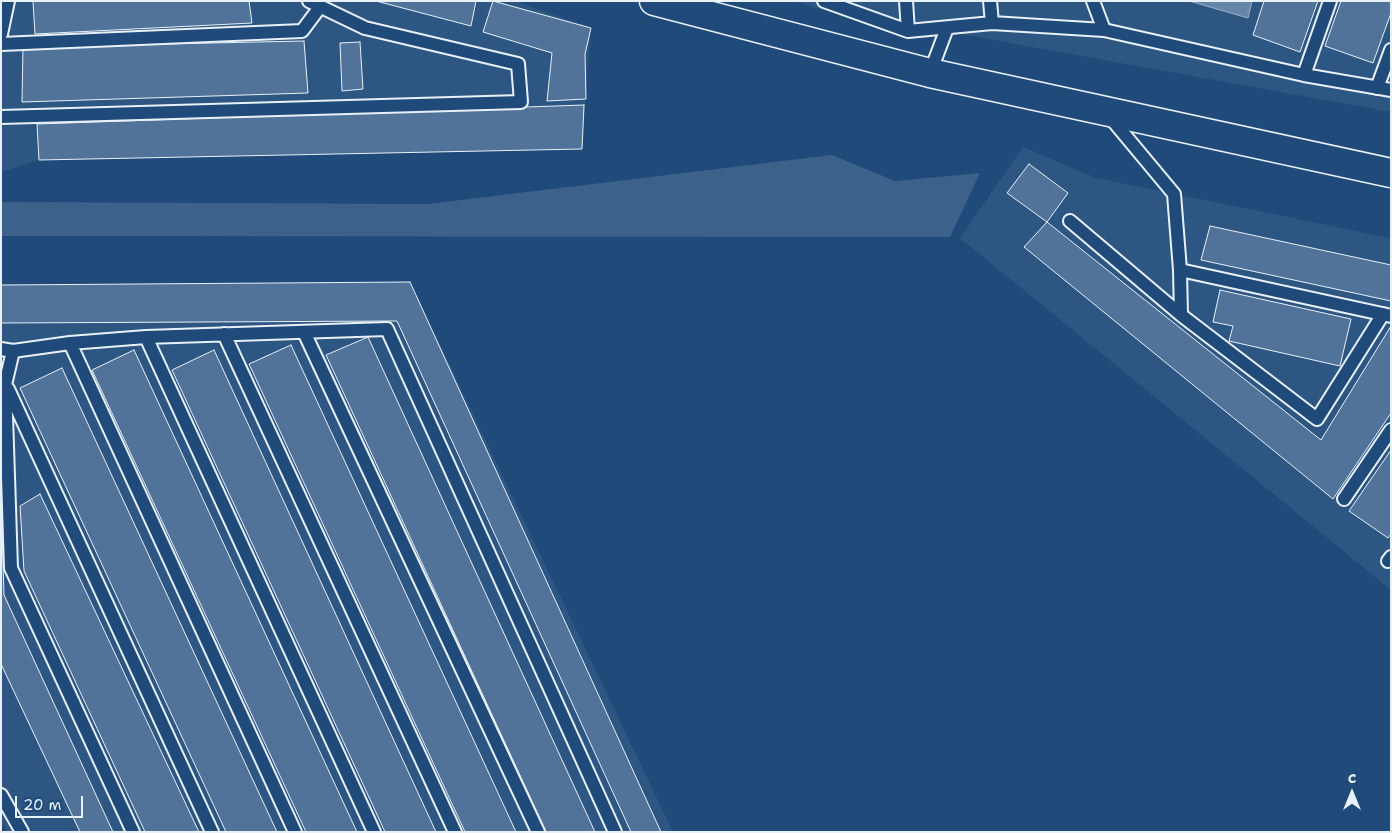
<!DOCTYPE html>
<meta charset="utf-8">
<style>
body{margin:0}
#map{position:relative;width:1392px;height:833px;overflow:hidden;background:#1f4a7a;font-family:"Shantell Sans",sans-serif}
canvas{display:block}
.frame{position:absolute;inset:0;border:2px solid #e8f1f8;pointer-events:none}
.north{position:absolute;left:1327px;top:768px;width:50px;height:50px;-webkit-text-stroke:4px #1f4a7a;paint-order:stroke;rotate:0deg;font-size:14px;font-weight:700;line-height:20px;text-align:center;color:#e8f1f8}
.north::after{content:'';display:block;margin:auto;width:18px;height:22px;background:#e8f1f8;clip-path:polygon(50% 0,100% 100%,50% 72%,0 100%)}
.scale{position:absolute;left:15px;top:796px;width:68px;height:22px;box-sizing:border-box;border:2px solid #e8f1f8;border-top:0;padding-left:6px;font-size:15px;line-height:18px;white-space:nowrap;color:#e8f1f8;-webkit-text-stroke:4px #1f4a7a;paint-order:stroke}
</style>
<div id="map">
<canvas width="1392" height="833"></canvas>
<div class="frame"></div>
<div class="north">С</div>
<div class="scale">20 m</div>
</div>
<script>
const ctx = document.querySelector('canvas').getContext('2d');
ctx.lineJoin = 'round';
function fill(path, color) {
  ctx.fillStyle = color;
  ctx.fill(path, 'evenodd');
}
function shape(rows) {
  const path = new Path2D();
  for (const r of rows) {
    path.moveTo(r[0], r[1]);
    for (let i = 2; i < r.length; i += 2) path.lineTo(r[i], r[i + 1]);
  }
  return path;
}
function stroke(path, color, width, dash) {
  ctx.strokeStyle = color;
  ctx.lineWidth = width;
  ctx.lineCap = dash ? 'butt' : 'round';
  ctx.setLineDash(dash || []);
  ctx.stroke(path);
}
fill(shape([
 [1,1,515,1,591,28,582,149,39,160,1,172],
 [794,1,1391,1,1391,112,817,8],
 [1023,147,1096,178,1391,238,1391,590,960,238],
 [410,282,673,832,7,832,1,822,1,285]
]), '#2e5683');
fill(shape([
 [832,155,895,181,980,173,950,237,1,236,1,202,428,204]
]), '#3c628c');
const water = shape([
 [1189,1,1252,1,1248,18,1189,1]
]);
fill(water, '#6685a7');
stroke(water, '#9ab0c7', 1);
const building = shape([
 [33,1,249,1,252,23,35,34,33,1],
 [376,1,476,1,471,26,376,1],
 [493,1,591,28,585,54,586,99,547,101,552,53,483,32,493,1],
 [1264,1,1318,1,1300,52,1253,35,1264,1],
 [1341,1,1391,1,1391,13,1373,63,1325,46,1341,1],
 [304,41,308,93,22,102,23,47,304,41],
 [360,42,363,89,342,91,340,43,360,42],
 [584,105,582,149,39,160,37,124,584,105],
 [1029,164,1068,193,1047,222,1007,193,1029,164],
 [1047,222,1321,440,1391,326,1391,413,1333,499,1024,247,1047,222],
 [1210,226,1391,265,1391,301,1201,260,1210,226],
 [410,282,661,832,631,832,397,321,1,323,1,285,410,282],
 [1220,290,1351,319,1340,366,1229,341,1233,326,1213,322,1220,290],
 [368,337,595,832,546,832,326,355,368,337],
 [291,345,516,832,465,832,249,364,291,345],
 [134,350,357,832,306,832,92,370,134,350],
 [214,350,436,832,385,832,172,370,214,350],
 [62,368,277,832,226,832,20,388,62,368],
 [1391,450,1391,534,1388,538,1349,511,1391,450],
 [40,494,199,832,145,832,24,571,20,506,40,494],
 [1,496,4,595,113,832,80,832,1,664,1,496]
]);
fill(building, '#517399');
stroke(building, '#e8f1f8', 1);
const lane = shape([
 [824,1,908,31,992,23,1104,30,1304,75,1391,90],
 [906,1,908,31],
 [990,1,992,23],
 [1093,1,1104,30],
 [1,34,8,1],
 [1,44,302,31,320,7],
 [930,73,947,28],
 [1304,75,1330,1],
 [1377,88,1391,50],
 [1109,116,1174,194,1180,270,1391,316],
 [1,117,521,102,518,64,365,28,309,1],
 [1070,221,1181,315],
 [1180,270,1181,315,1317,419,1383,314],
 [304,332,538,832],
 [224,334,455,832],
 [146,337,374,832],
 [70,343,295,832],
 [1,349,13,351,70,343,146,337,387,329,615,832],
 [13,351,5,385,11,568,133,832],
 [8,389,212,832],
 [1344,499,1391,430],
 [1388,561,1391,557],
 [1,795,22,832]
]);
const secondary = shape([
 [654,1,930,73,1391,173]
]);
stroke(lane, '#e8f1f8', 16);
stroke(secondary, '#e8f1f8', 31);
stroke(lane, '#1f4a7a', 12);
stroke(secondary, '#1f4a7a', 28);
</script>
